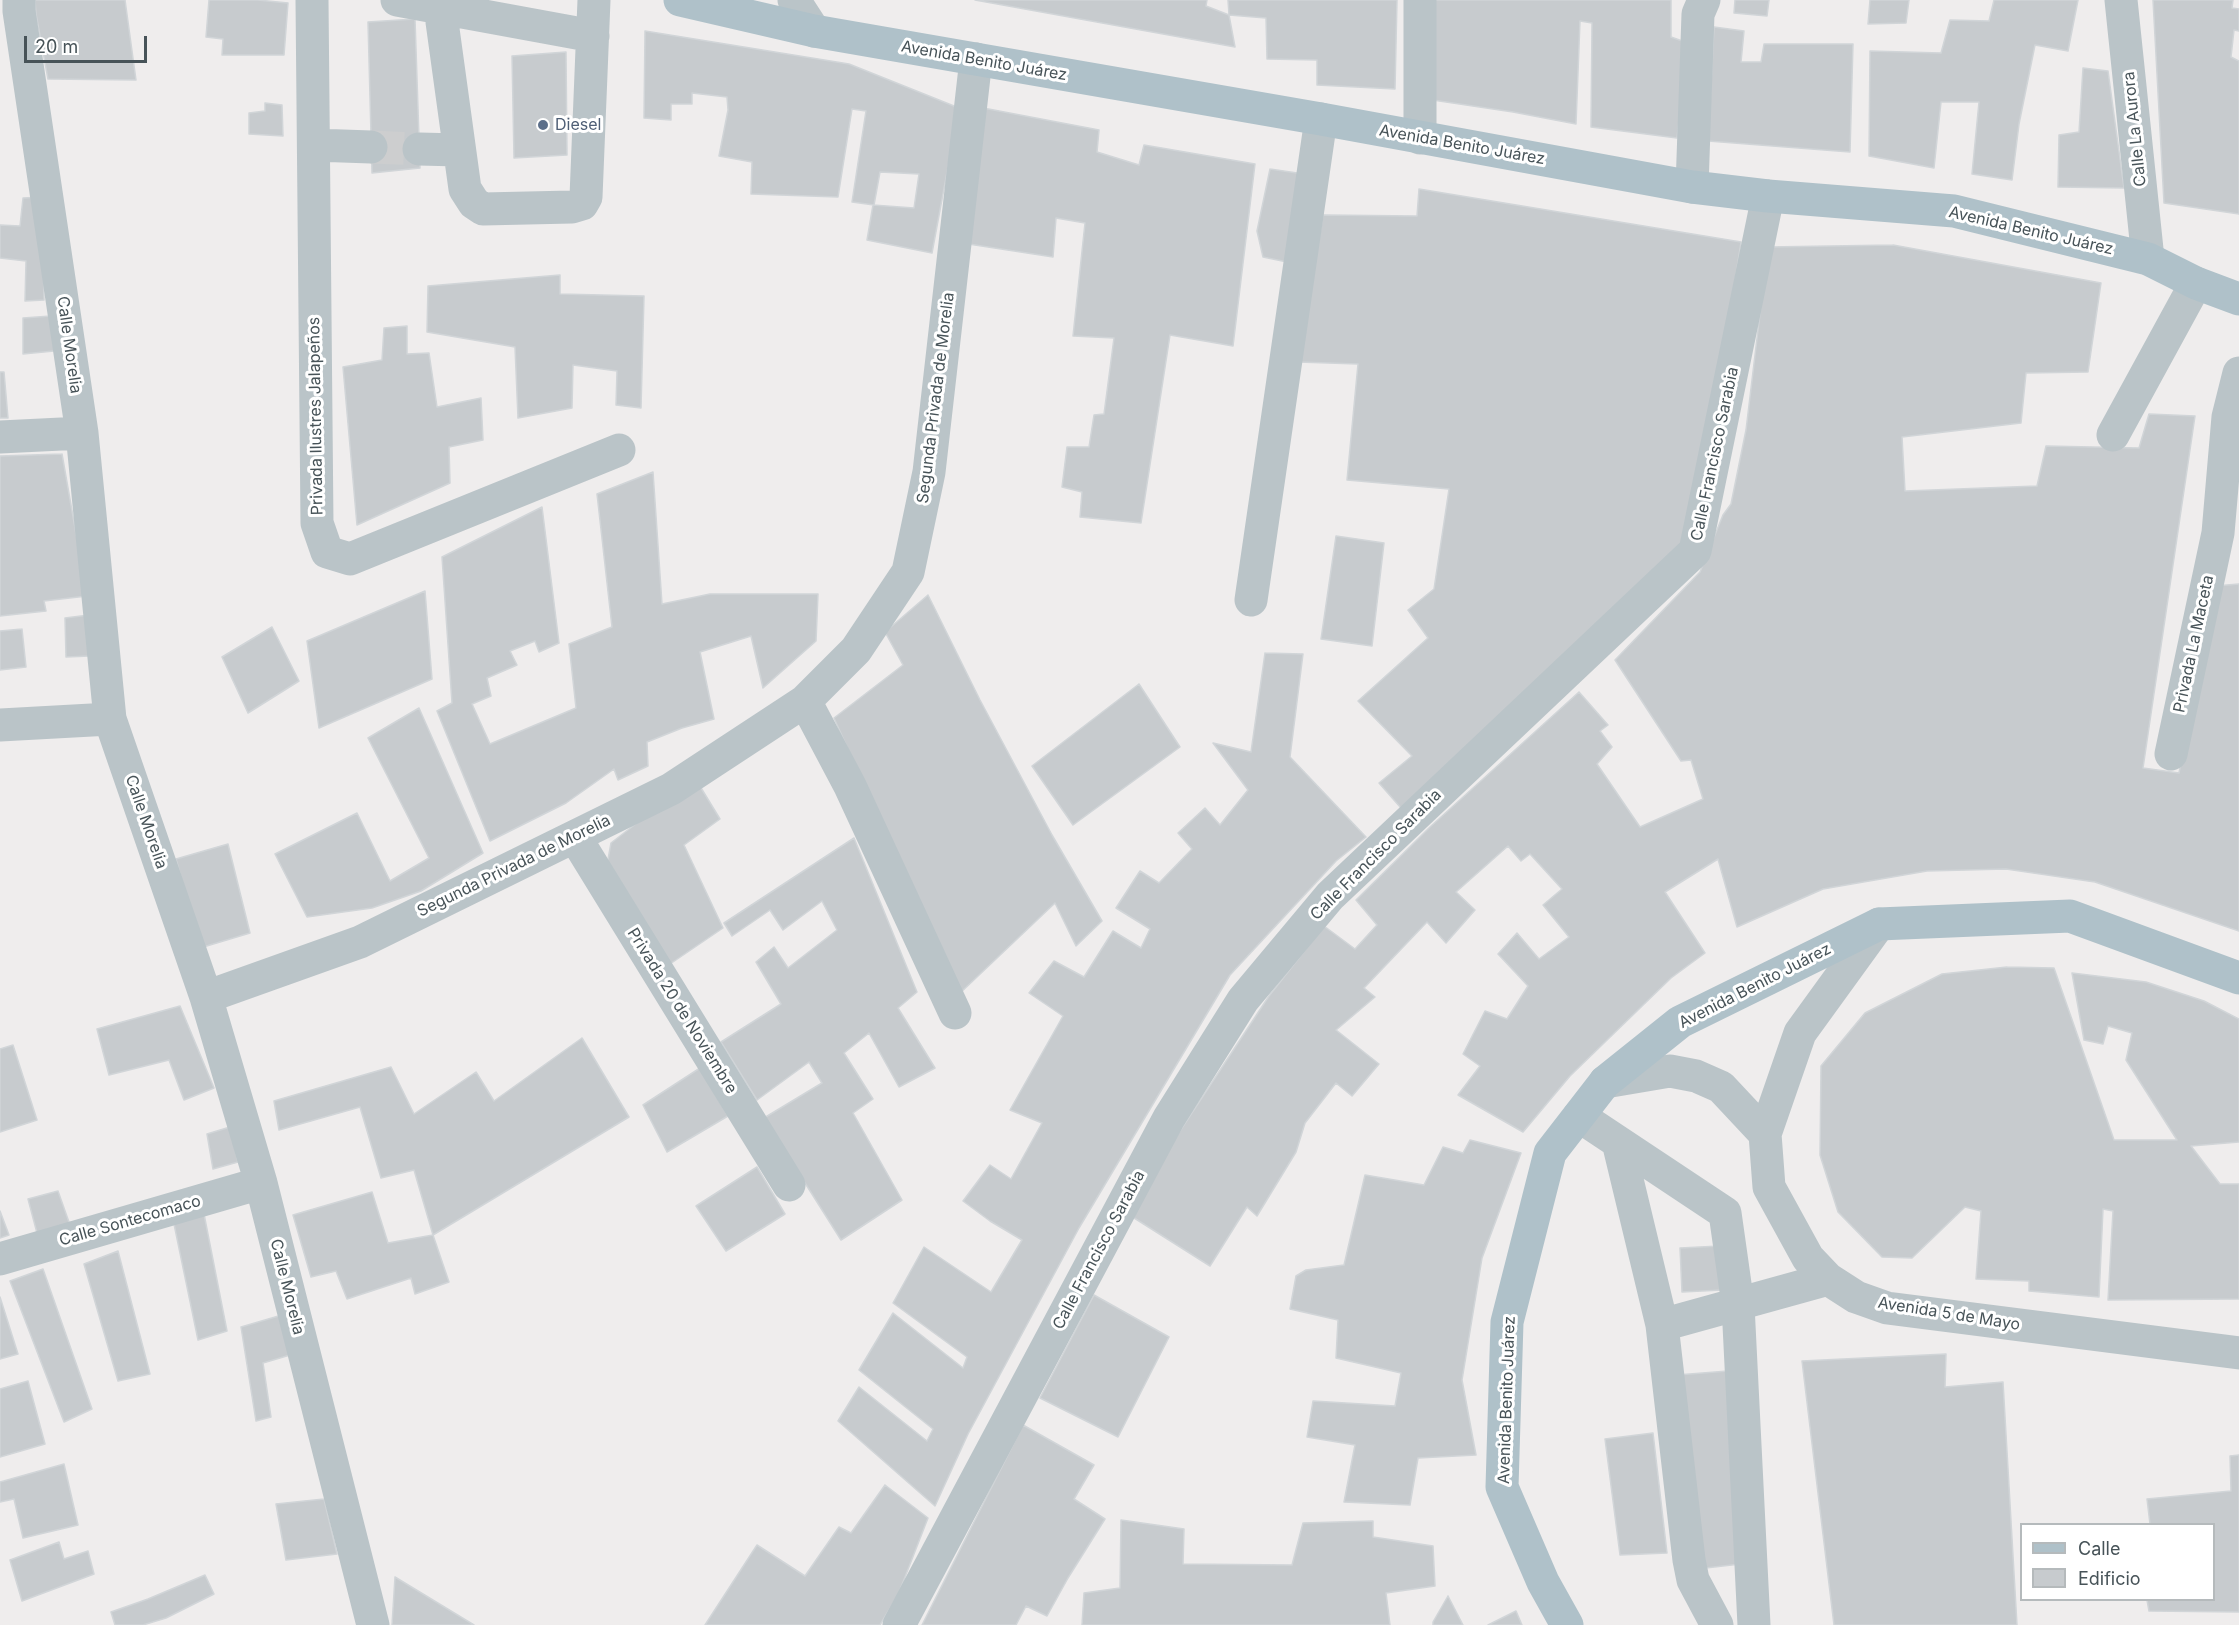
<!DOCTYPE html>
<meta charset="utf-8">
<style>
body{margin:0}
#map{position:relative;width:2239px;height:1625px;overflow:hidden;background:#efeded;font-family:Inter,sans-serif}
canvas{display:block}
.legend{position:absolute;left:2020px;top:1523px;width:195px;height:78px;box-sizing:border-box;background:#fff;border:2px solid #b5babc;margin:0;padding:8px 10px;list-style:none;font-size:18px;color:#475358}
.legend li{display:flex;align-items:center;gap:12px;height:30px}
.legend b{width:30px;border:2px solid #b5babc}
.scale{position:absolute;left:24px;top:36px;width:123px;height:27px;box-sizing:border-box;border:3px solid #475358;border-top:0;padding-left:8px;font-size:18px;line-height:21px;white-space:nowrap;color:#475358;-webkit-text-stroke:4px #fff;paint-order:stroke}
</style>
<div id="map">
<canvas width="2239" height="1625"></canvas>
<ul class="legend">
<li><b style="height:8px;background:#afc1c9"></b>Calle</li>
<li><b style="height:16px;background:#c7cbce"></b>Edificio</li>
</ul>
<div class="scale">20 m</div>
</div>
<script>
const ctx = document.querySelector('canvas').getContext('2d');
ctx.lineJoin = 'round';
function fill(path, color) {
  ctx.fillStyle = color;
  ctx.fill(path, 'evenodd');
}
function shape(rows) {
  const path = new Path2D();
  for (const r of rows) {
    path.moveTo(r[0], r[1]);
    for (let i = 2; i < r.length; i += 2) path.lineTo(r[i], r[i + 1]);
  }
  return path;
}
function stroke(path, color, width, dash) {
  ctx.strokeStyle = color;
  ctx.lineWidth = width;
  ctx.lineCap = dash ? 'butt' : 'round';
  ctx.setLineDash(dash || []);
  ctx.stroke(path);
}
function label(font, color, halo, rows, align = 'center') {
  ctx.font = font + ' Inter,sans-serif';
  ctx.lineWidth = 6;
  ctx.setLineDash([]);
  ctx.textBaseline = 'middle';
  ctx.strokeStyle = halo;
  ctx.fillStyle = color;
  for (const [text, x, y, turn = 0] of rows) {
    ctx.save();
    ctx.translate(x, y);
    ctx.rotate((+turn || 0) * Math.PI / 180);
    ctx.textAlign = isNaN(turn) ? turn : align;
    if (halo) ctx.strokeText(text, 0, 0);
    ctx.fillText(text, 0, 0);
    ctx.restore();
  }
}
const building = shape([
 [35,0,125,0,136,80,48,79,36,14,35,0],
 [209,0,258,0,288,3,284,55,222,55,223,39,206,37,209,0],
 [975,0,1207,0,1206,6,1229,15,1235,47,975,0],
 [1228,0,1397,0,1395,89,1317,85,1317,60,1267,59,1266,18,1229,15,1228,0],
 [1428,0,1671,0,1671,37,1688,43,1677,138,1591,127,1592,23,1580,21,1576,124,1513,112,1426,99,1428,0],
 [1735,0,1769,0,1767,16,1734,13,1735,0],
 [1870,0,1909,0,1906,23,1868,24,1870,0],
 [1994,0,2078,0,2068,51,2035,45,2019,124,2012,180,1972,174,1979,102,1941,102,1934,168,1869,156,1870,51,1941,53,1950,20,1989,21,1994,0],
 [2153,0,2233,0,2232,8,2239,9,2239,31,2234,30,2231,57,2239,61,2239,214,2164,203,2153,0],
 [415,19,420,168,372,173,368,22,415,19],
 [1714,27,1744,31,1741,62,1761,62,1764,44,1853,44,1850,152,1708,141,1714,27],
 [645,31,849,64,959,108,932,253,867,240,873,205,914,208,919,174,880,172,874,205,852,202,866,111,852,109,838,197,751,194,752,162,719,156,728,110,727,97,692,93,692,104,671,104,671,120,644,118,645,31],
 [566,52,567,155,514,158,512,56,566,52],
 [2083,68,2108,71,2124,188,2058,187,2059,135,2079,132,2083,68],
 [265,103,282,105,283,136,249,134,249,113,265,111,265,103],
 [978,107,1099,130,1097,152,1139,165,1144,145,1255,164,1233,346,1170,335,1141,523,1080,517,1082,492,1062,487,1067,447,1089,447,1094,415,1104,414,1114,338,1073,336,1085,223,1056,218,1053,257,962,243,978,107],
 [1270,169,1304,174,1287,262,1263,257,1257,231,1270,169],
 [1419,189,1741,242,1704,484,1677,557,1401,808,1379,783,1412,756,1358,701,1428,638,1408,610,1434,589,1449,489,1347,480,1358,364,1298,362,1323,215,1417,216,1419,189],
 [42,197,44,300,25,301,26,261,0,258,0,225,20,226,23,198,42,197],
 [1893,245,2101,283,2088,372,2026,373,2021,423,1902,437,1905,491,2037,486,2046,446,2139,448,2149,414,2195,416,2143,768,2179,773,2215,586,2239,584,2239,931,2095,882,2006,869,1927,871,1823,889,1737,927,1718,859,1665,892,1705,953,1671,978,1570,1076,1523,1132,1458,1095,1480,1066,1463,1054,1485,1011,1507,1019,1528,986,1498,954,1517,933,1539,959,1569,937,1543,905,1562,889,1530,854,1521,861,1508,846,1456,892,1475,910,1446,943,1427,922,1364,988,1375,997,1336,1030,1379,1064,1352,1096,1336,1083,1305,1123,1296,1152,1257,1216,1247,1207,1210,1266,1131,1216,1170,1146,1269,996,1324,926,1355,949,1377,925,1356,900,1430,827,1579,692,1608,725,1600,731,1612,747,1597,764,1640,827,1703,799,1691,760,1681,761,1615,660,1700,572,1723,515,1731,504,1746,430,1768,247,1893,245],
 [560,275,560,294,644,296,641,408,616,405,617,371,573,365,572,408,518,418,515,347,427,332,428,286,560,275],
 [51,316,54,351,23,354,23,318,51,316],
 [407,326,407,354,429,353,437,407,481,398,483,440,449,447,450,483,357,525,343,367,382,360,384,328,407,326],
 [0,372,4,372,8,418,0,418,0,372],
 [62,454,87,596,44,601,46,611,0,616,0,456,62,454],
 [653,472,662,604,710,594,818,594,816,641,763,688,751,636,700,652,714,719,682,728,647,742,648,766,618,780,614,769,566,803,490,841,437,711,452,703,442,557,542,507,559,643,539,652,535,641,510,651,517,665,487,678,491,696,472,704,490,744,576,708,569,644,612,627,597,494,653,472],
 [1336,536,1384,543,1372,646,1321,639,1336,536],
 [425,591,432,679,319,728,307,641,425,591],
 [928,595,980,700,1052,835,1102,921,1076,946,1055,903,958,995,834,718,903,665,885,632,928,595],
 [89,615,90,656,66,657,65,618,89,615],
 [272,627,299,681,248,713,222,657,272,627],
 [22,629,26,667,0,670,0,631,22,629],
 [1265,653,1303,654,1290,757,1366,837,1336,861,1230,975,1079,1228,968,1434,935,1506,838,1421,859,1387,927,1441,933,1429,859,1370,893,1313,963,1368,967,1357,893,1303,924,1247,991,1292,1022,1240,990,1221,963,1201,990,1165,1011,1179,1042,1123,1010,1110,1063,1016,1029,993,1054,961,1084,977,1113,931,1141,948,1150,929,1116,908,1140,871,1159,883,1192,849,1178,833,1205,808,1220,825,1248,790,1213,743,1251,752,1265,653],
 [1139,684,1180,747,1073,825,1032,766,1139,684],
 [419,708,483,853,421,891,372,908,307,917,275,854,357,813,390,881,429,858,368,738,419,708],
 [695,778,720,819,684,845,723,928,670,964,607,865,611,843,695,778],
 [854,838,917,992,898,1008,935,1068,899,1087,869,1033,844,1053,873,1099,853,1113,902,1200,841,1240,764,1118,822,1083,809,1062,757,1100,721,1042,781,1004,756,962,774,947,788,968,837,930,822,901,783,930,770,910,732,936,724,923,854,838],
 [228,844,250,933,200,948,176,859,228,844],
 [2007,967,2054,968,2114,1140,2177,1140,2126,1060,2132,1033,2108,1026,2103,1044,2084,1040,2072,973,2146,982,2204,1001,2239,1019,2239,1142,2191,1146,2220,1184,2239,1184,2239,1299,2108,1300,2113,1211,2103,1209,2099,1297,2029,1291,2029,1281,1976,1279,1981,1211,1965,1207,1912,1258,1882,1257,1838,1212,1820,1155,1821,1066,1865,1013,1942,974,2007,967],
 [180,1006,214,1088,184,1100,169,1060,109,1075,97,1029,180,1006],
 [582,1038,629,1117,433,1235,414,1170,381,1178,360,1107,279,1130,274,1101,391,1067,414,1114,476,1072,494,1101,582,1038],
 [13,1045,37,1120,0,1132,0,1049,13,1045],
 [700,1068,728,1116,667,1152,643,1105,700,1068],
 [230,1127,238,1162,213,1169,207,1134,230,1127],
 [1470,1140,1521,1153,1482,1258,1462,1380,1476,1455,1418,1458,1410,1505,1344,1502,1355,1445,1307,1437,1313,1401,1395,1406,1401,1373,1336,1358,1338,1320,1290,1309,1296,1276,1306,1270,1344,1265,1365,1175,1424,1185,1443,1147,1463,1153,1470,1140],
 [757,1167,785,1214,726,1251,696,1206,757,1167],
 [58,1191,70,1225,37,1233,28,1199,58,1191],
 [372,1192,388,1243,433,1235,449,1282,415,1294,411,1278,347,1299,336,1271,311,1277,293,1215,372,1192],
 [0,1211,9,1235,0,1238,0,1211],
 [204,1214,227,1331,198,1340,174,1224,204,1214],
 [1720,1246,1722,1290,1682,1292,1680,1248,1720,1246],
 [118,1251,150,1374,118,1381,84,1264,118,1251],
 [43,1269,92,1409,64,1422,10,1281,43,1269],
 [1094,1295,1169,1337,1118,1437,1040,1398,1094,1295],
 [0,1297,18,1354,0,1359,0,1297],
 [282,1315,290,1355,263,1363,271,1417,256,1421,241,1327,282,1315],
 [1946,1354,1945,1387,2003,1382,2017,1625,1834,1625,1802,1361,1946,1354],
 [1728,1371,1749,1563,1697,1569,1677,1375,1728,1371],
 [28,1381,45,1444,0,1457,0,1389,28,1381],
 [1023,1425,1094,1465,1074,1499,1105,1519,1068,1578,1047,1616,1026,1606,1016,1625,922,1625,1023,1425],
 [1653,1433,1667,1553,1620,1555,1605,1439,1653,1433],
 [2239,1455,2239,1612,2149,1611,2147,1600,2214,1600,2214,1524,2150,1524,2147,1499,2231,1491,2230,1456,2239,1455],
 [64,1464,78,1525,23,1538,14,1499,0,1502,0,1482,64,1464],
 [885,1485,928,1518,898,1595,880,1625,705,1625,757,1545,805,1576,839,1527,851,1533,885,1485],
 [324,1499,337,1554,286,1560,276,1504,324,1499],
 [1121,1520,1184,1529,1183,1564,1292,1565,1303,1523,1373,1521,1373,1537,1433,1546,1435,1586,1386,1593,1390,1625,1082,1625,1084,1593,1120,1588,1121,1520],
 [59,1542,64,1559,88,1551,94,1574,22,1601,10,1560,59,1542],
 [205,1575,214,1594,166,1618,143,1625,115,1625,111,1612,148,1599,205,1575],
 [395,1577,474,1625,392,1625,395,1577],
 [1448,1596,1463,1625,1433,1625,1433,1622,1448,1596],
 [1516,1611,1522,1625,1488,1625,1516,1611]
]);
fill(building, '#c7cbce');
stroke(building, '#d1d5d8', 1.5);
stroke(shape([
 [371,147,419,149]
]), '#cdcecf', 33, [33, 16]);
stroke(shape([
 [19,0,19,11,82,433,110,719,206,997,261,1183,373,1625],
 [312,0,317,523,327,552,350,559,619,450],
 [397,0,593,36],
 [439,0,465,189,474,203,483,209,572,207,582,204,586,197,594,0],
 [794,0,814,31],
 [2121,0,2148,259],
 [1420,138,1420,0],
 [314,145,371,147],
 [419,149,459,150],
 [1692,187,1698,14,1704,0],
 [2113,435,2196,283],
 [0,437,82,433],
 [1251,600,1321,119],
 [805,701,850,786,955,1013],
 [0,725,110,719],
 [2171,754,2218,533,2228,417,2239,373],
 [575,837,789,1185],
 [1879,924,1800,1033,1765,1134,1769,1187,1808,1258,1828,1279,1856,1297,1887,1308,2239,1353],
 [206,997,360,942,671,789,805,701,856,650,908,572,929,472,976,59],
 [1605,1082,1670,1071,1696,1076,1721,1087,1765,1134],
 [1579,1116,1725,1213,1738,1305,1754,1625],
 [1618,1142,1662,1325,1828,1279],
 [0,1259,261,1183],
 [1662,1325,1689,1560,1693,1580,1717,1625],
 [899,1625,1169,1118,1243,1000,1330,896,1695,551,1768,196]
]), '#bac4c8', 33);
stroke(shape([
 [680,0,814,31,1321,119,1692,187,1768,196,1954,211,2148,259,2196,283,2239,299],
 [1567,1625,1543,1582,1502,1487,1507,1322,1550,1153,1605,1082,1680,1022,1879,924,2070,916,2239,978]
]), '#afc1c9', 33);
for (const [x, y, r, color] of [
 [543,125,6,"#5c6f8a"]
]) {
  const dot = new Path2D();
  dot.arc(x, y, r, 0, 2 * Math.PI);
  ctx.fillStyle = color;
  ctx.fill(dot);
  stroke(dot, '#fff', 2);
}
label('16px', '#475358', '#fff', [
 ["Avenida Benito Juárez",984,61,10],
 ["Calle La Aurora",2135,129,-96],
 ["Avenida Benito Juárez",1462,145,10],
 ["Avenida Benito Juárez",2031,231,13],
 ["Calle Morelia",69,345,82],
 ["Segunda Privada de Morelia",936,398,-83],
 ["Privada Ilustres Jalapeños",316,416,-91],
 ["Calle Francisco Sarabia",1715,454,-78],
 ["Privada La Maceta",2194,644,-78],
 ["Calle Morelia",146,822,71],
 ["Calle Francisco Sarabia",1376,855,-45],
 ["Segunda Privada de Morelia",514,866,-26],
 ["Avenida Benito Juárez",1755,986,-27],
 ["Privada 20 de Noviembre",682,1011,58],
 ["Calle Sontecomaco",130,1221,-16],
 ["Calle Francisco Sarabia",1099,1250,-62],
 ["Calle Morelia",287,1287,76],
 ["Avenida 5 de Mayo",1949,1314,9],
 ["Avenida Benito Juárez",1507,1400,-88]
]);
label('16px', '#4e5e75', '#fff', [
 ["Diesel",555,125]
], 'left');
</script>
